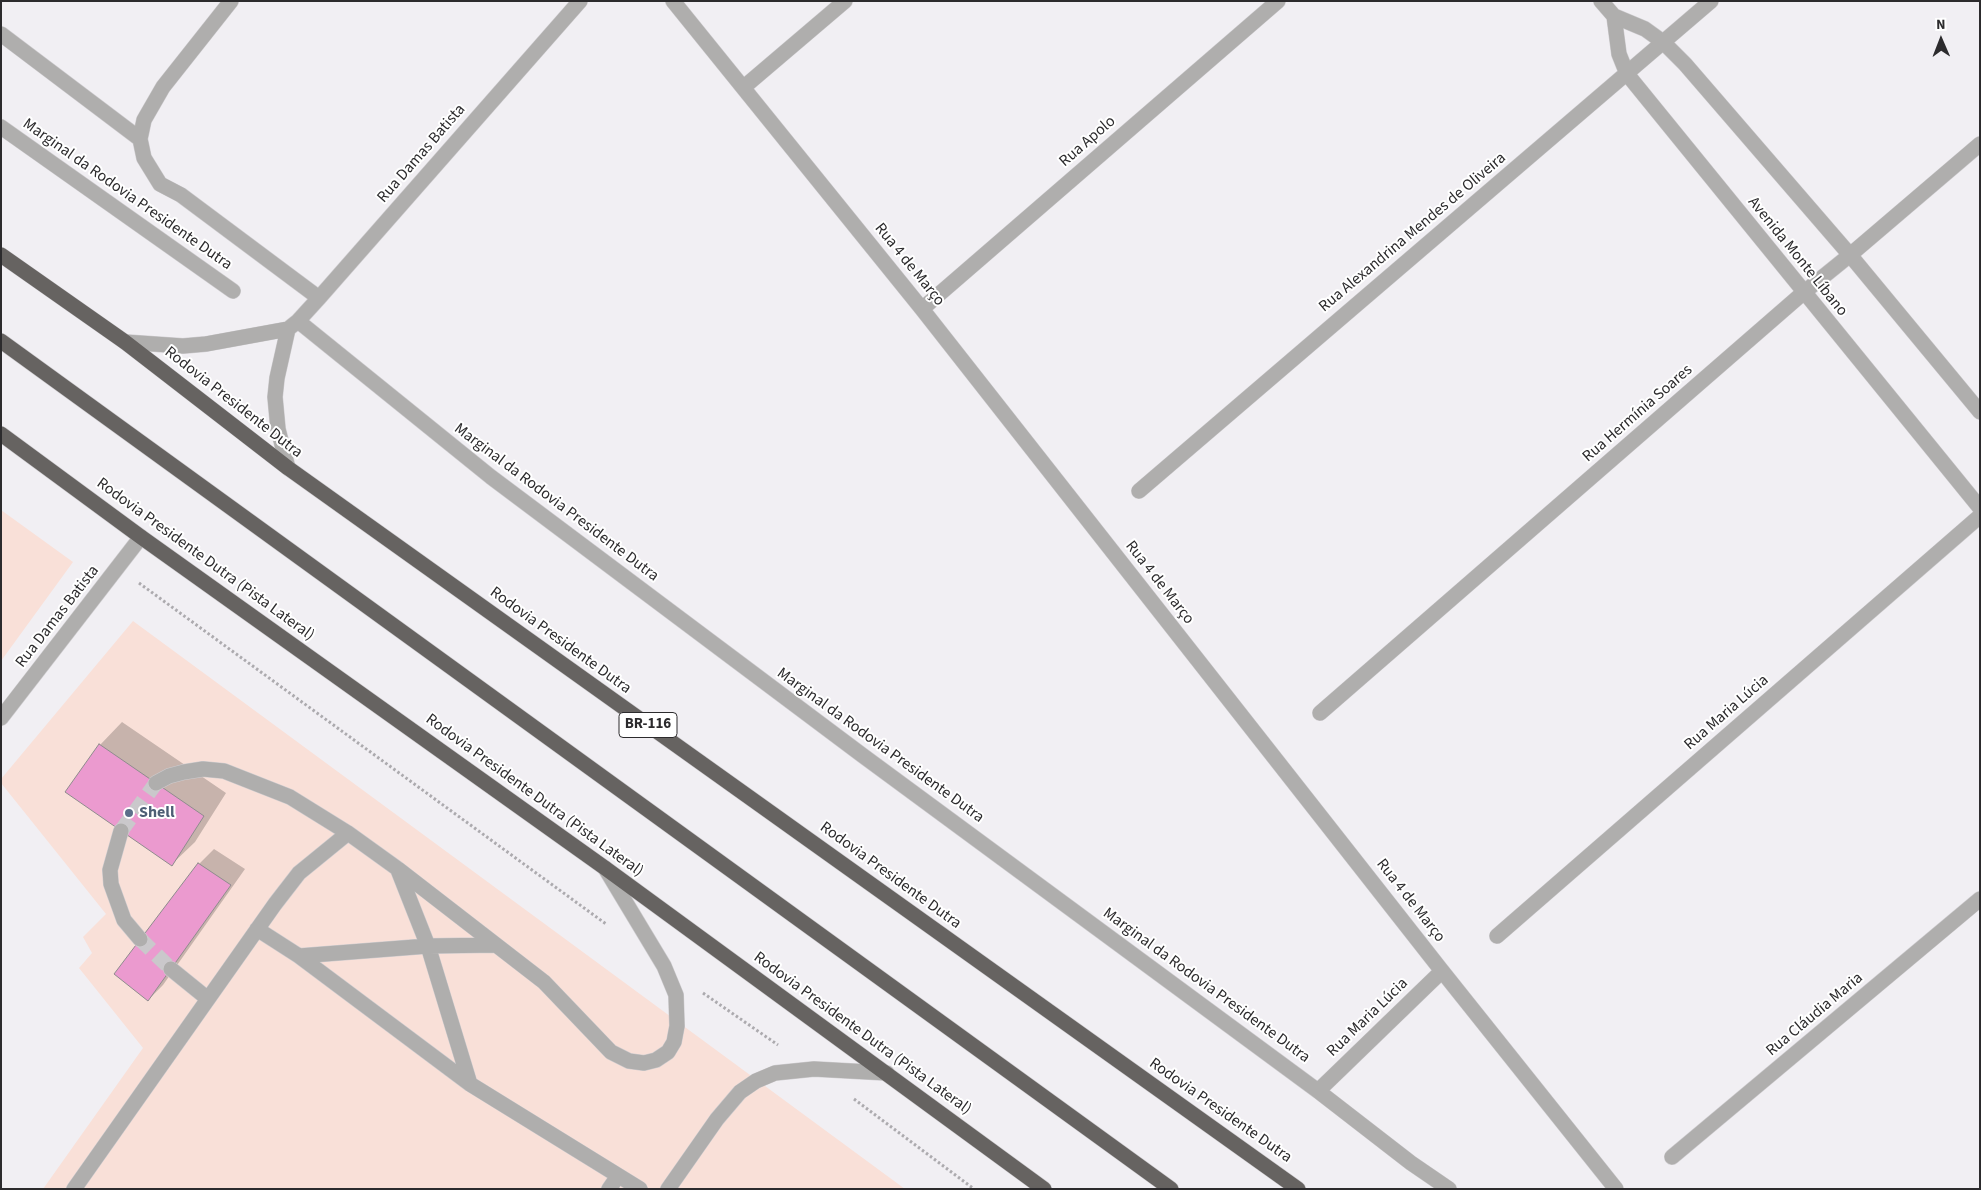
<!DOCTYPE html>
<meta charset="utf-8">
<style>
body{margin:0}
#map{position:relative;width:1981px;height:1190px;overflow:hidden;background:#f1eff3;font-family:"Source Sans 3",sans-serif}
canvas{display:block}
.frame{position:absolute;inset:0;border:2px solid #2c2b2d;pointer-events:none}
.north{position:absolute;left:1916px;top:15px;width:50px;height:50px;-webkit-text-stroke:4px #fff;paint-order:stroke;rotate:359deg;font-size:14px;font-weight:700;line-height:20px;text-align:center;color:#2c2b2d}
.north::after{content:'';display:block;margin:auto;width:18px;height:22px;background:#2c2b2d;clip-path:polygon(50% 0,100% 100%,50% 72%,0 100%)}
</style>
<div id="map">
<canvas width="1981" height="1190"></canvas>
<div class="frame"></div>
<div class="north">N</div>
</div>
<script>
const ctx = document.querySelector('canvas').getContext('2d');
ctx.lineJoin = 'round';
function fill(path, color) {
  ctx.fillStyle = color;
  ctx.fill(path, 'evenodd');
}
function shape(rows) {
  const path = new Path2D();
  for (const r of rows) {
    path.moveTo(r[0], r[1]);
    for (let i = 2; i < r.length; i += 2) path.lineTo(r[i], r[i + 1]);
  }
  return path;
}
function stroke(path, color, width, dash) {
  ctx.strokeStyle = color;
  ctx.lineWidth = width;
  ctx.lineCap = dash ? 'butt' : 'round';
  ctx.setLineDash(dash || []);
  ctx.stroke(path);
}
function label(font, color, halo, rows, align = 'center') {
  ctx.font = font + ' "Source Sans 3",sans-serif';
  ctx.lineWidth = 4;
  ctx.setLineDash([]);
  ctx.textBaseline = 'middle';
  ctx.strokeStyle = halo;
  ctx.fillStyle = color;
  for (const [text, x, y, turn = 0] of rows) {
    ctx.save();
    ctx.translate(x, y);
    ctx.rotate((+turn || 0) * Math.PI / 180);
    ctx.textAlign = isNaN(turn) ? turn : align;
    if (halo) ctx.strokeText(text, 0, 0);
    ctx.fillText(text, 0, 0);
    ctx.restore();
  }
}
fill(shape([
 [1,510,73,562,1,661],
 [133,621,905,1189,43,1189,143,1048,79,968,92,953,83,937,106,914,1,783,1,779]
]), '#f9e0d8');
fill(shape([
 [122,722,226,793,195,842,172,864,67,791,100,745],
 [214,849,245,869,163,985,148,1000,199,864]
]), '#0003');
const building = shape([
 [99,744,204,816,172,866,65,792,99,744],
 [198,863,231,885,148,1001,114,974,198,863]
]);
fill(building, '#eb9acf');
stroke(building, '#8f8c8e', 1);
stroke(shape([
 [121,831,156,783],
 [140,939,171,969]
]), '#cac8cb', 15, [15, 8]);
const minor = shape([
 [231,1,163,87,144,120,140,139,144,158,160,184,181,195,319,298],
 [673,1,922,309,1442,971,1616,1189],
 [1601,1,1614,16,1645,29,1663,42,1685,64,1850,255,1980,412],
 [1614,16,1619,54,1627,74,1980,508],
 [1,34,140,139],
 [744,87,845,1],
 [1,127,233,291],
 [922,309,1278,1],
 [298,321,491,477,862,755,1318,1091,1411,1163,1449,1189],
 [125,342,183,346,206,344,288,329,298,321,319,298,580,1],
 [288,468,278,429,275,397,277,378,288,329],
 [1139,491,1711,1],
 [1320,713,1803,293,1850,255,1980,144],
 [1,718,141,537],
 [156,783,169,776,184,772,203,769,224,771,290,797,348,833,398,869,544,982,611,1052,629,1061,644,1063,656,1060,668,1052,674,1042,677,1026,676,995,664,966,605,868],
 [121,831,110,870,111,884,124,920,140,939],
 [398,870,428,946,470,1084],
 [257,929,299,956,470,1084,640,1189],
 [1497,936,1980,516],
 [299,956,428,946,496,945],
 [171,969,208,999],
 [1318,1091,1442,971],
 [1672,1157,1980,899],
 [74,1189,275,904,299,873,348,833],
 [609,1189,618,1176],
 [668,1189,717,1119,740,1092,756,1081,775,1073,814,1069,887,1073]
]);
const highway = shape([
 [1,255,125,342,288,468,1298,1189],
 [1,341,1171,1189],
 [1,434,141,537,605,868,1044,1189]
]);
stroke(minor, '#cecccf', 16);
stroke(highway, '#cecccf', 16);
stroke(shape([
 [139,583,606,924],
 [703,993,778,1045],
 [854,1099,974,1189]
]), '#acaaae', 3, [2.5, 2.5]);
stroke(minor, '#afaead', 15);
stroke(highway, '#666361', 15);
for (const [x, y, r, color] of [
 [129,813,5,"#5c6f8a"]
]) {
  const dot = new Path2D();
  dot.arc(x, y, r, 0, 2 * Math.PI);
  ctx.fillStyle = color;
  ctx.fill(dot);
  stroke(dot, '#fff', 2);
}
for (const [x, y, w] of [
 [648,725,58]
]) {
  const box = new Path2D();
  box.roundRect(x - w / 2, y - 12.5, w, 25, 4);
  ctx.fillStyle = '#fff';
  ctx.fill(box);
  stroke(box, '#2c2b2d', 1);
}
label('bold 15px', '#2c2b2d', null, [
 ["BR-116",648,725]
]);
label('16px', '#2c2b2d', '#fff', [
 ["Rua Apolo",1088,142,-41],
 ["Rua Damas Batista",422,154,-49],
 ["Marginal da Rodovia Presidente Dutra",127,195,35],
 ["Rua Alexandrina Mendes de Oliveira",1413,233,-40],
 ["Avenida Monte Líbano",1797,257,51],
 ["Rua 4 de Março",909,265,51],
 ["Rodovia Presidente Dutra",233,403,38],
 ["Rua Hermínia Soares",1638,414,-41],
 ["Marginal da Rodovia Presidente Dutra",556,503,37],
 ["Rodovia Presidente Dutra (Pista Lateral)",205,560,36],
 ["Rua 4 de Março",1159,583,52],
 ["Rua Damas Batista",58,617,-52],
 ["Rodovia Presidente Dutra",560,641,36],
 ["Rua Maria Lúcia",1727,713,-41],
 ["Marginal da Rodovia Presidente Dutra",880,746,36],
 ["Rodovia Presidente Dutra (Pista Lateral)",534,796,36],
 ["Rodovia Presidente Dutra",890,876,36],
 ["Rua 4 de Março",1410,901,52],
 ["Marginal da Rodovia Presidente Dutra",1206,986,36],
 ["Rua Cláudia Maria",1815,1015,-40],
 ["Rua Maria Lúcia",1368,1018,-44],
 ["Rodovia Presidente Dutra (Pista Lateral)",862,1034,36],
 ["Rodovia Presidente Dutra",1220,1111,35]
]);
label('bold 16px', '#4e5e75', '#fff', [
 ["Shell",139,813]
], 'left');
</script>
